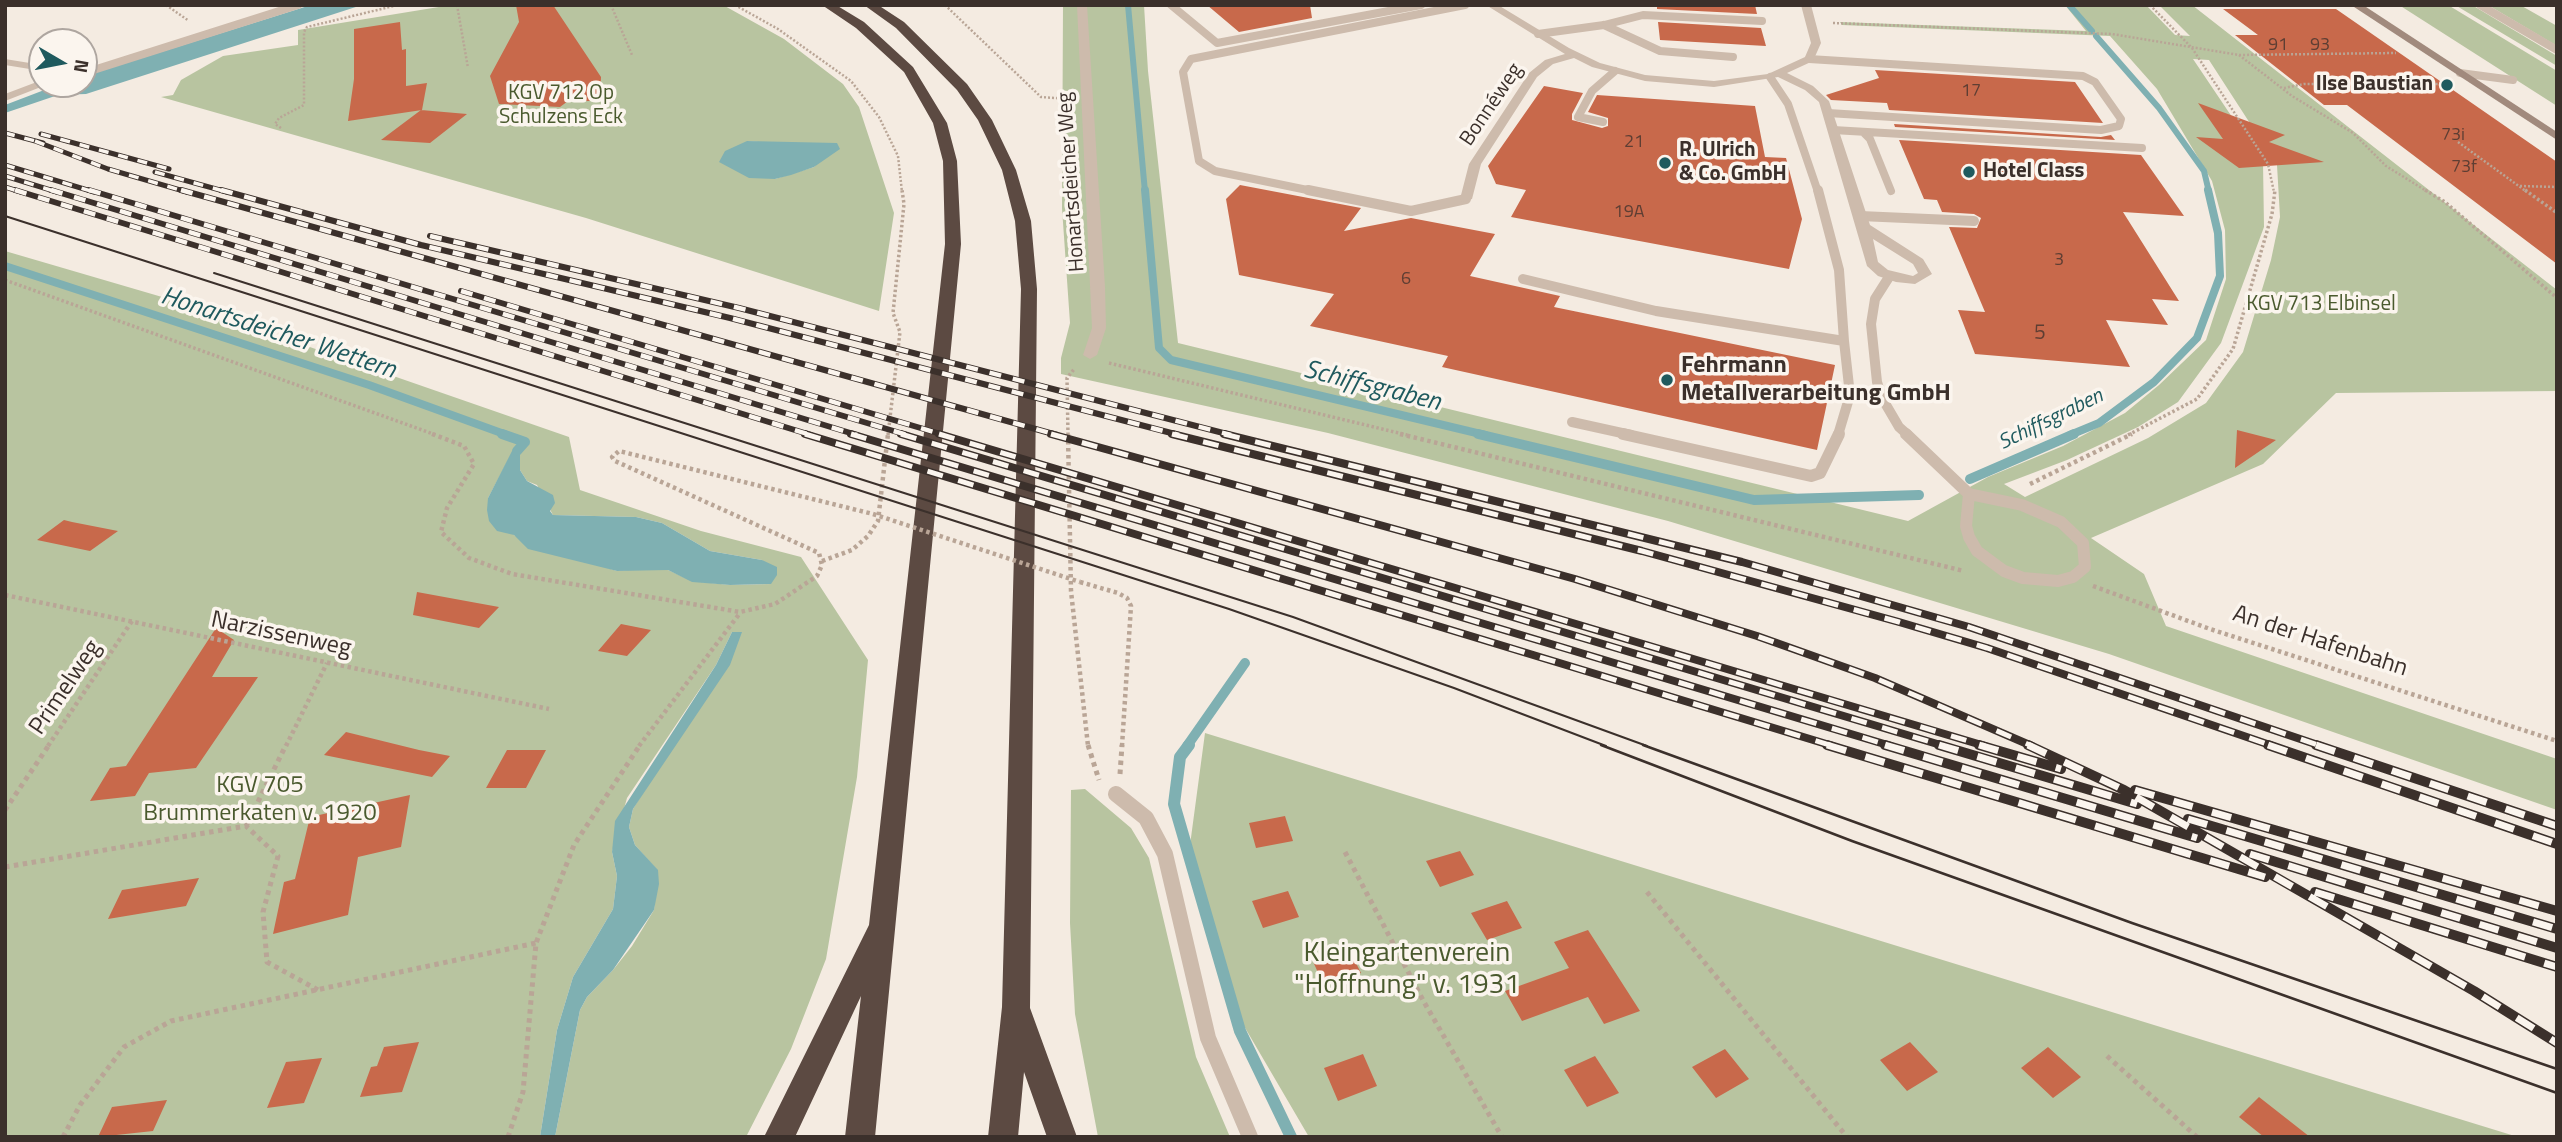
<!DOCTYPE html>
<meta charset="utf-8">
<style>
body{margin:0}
#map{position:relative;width:2562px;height:1142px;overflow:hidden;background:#f4ebe1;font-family:"Titillium Web",sans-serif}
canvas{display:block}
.frame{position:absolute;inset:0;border:7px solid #3b302b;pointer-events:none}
.north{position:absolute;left:28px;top:28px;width:70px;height:70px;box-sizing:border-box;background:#fbf5ee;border:2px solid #aea6a0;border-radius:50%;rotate:100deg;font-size:19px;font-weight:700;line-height:28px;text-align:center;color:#3b302b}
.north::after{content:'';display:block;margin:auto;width:24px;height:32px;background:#1f5a5e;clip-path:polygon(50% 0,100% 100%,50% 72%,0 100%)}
</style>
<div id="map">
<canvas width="2562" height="1142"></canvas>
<div class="frame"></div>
<div class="north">N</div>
</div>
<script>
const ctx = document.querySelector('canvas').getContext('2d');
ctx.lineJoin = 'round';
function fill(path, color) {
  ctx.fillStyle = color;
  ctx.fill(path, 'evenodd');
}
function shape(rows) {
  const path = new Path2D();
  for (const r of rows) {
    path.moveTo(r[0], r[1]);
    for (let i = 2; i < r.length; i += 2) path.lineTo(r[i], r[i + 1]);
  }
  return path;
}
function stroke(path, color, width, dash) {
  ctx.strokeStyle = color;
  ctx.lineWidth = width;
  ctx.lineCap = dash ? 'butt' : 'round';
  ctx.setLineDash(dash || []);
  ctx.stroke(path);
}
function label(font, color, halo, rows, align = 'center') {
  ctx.font = font + ' "Titillium Web",sans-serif';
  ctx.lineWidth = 7;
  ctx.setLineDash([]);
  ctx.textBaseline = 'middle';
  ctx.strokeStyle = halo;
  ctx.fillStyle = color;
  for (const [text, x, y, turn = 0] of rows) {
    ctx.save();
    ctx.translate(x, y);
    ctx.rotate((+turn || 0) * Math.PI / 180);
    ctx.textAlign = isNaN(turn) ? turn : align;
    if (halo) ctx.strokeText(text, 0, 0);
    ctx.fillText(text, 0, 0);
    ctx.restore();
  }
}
fill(shape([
 [451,5,723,5,784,39,843,84,859,107,894,213,879,311,586,218,161,97,173,95,181,80,223,56,298,45,298,30],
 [747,141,783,144,837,143,814,167,775,179],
 [1063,5,1144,5,1148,71,1178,343,1908,521,1988,477,2063,446,2125,413,2159,385,2206,340,2226,279,2225,230,2212,181,2157,89,2110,36,1842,25,1840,22,2086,31,2065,5,2146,5,2175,35,2190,36,2159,5,2192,5,2557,290,2557,391,2336,393,2263,464,2091,538,2144,574,2166,626,2557,759,2557,810,2109,654,1668,521,1328,433,1061,374,1061,358,1070,323,1062,208],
 [2193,59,2209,60,2277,165,2280,217,2271,260,2243,352,2206,403,2148,438,2025,497,2004,484,2067,460,2138,427,2178,402,2221,343,2264,227,2263,163],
 [2399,5,2448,5,2557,71,2557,106],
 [2455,5,2472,5,2557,56,2557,66],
 [2488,5,2520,5,2557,26,2557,46],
 [5,251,186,304,569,437,580,490,701,531,801,557,868,660,857,777,826,959,791,1049,746,1137,555,1137,580,1010,587,997,613,970,632,946,654,910,658,871,635,845,629,827,633,809,741,632,732,632,716,665,627,798,612,852,617,876,613,909,573,977,557,1030,540,1137,5,1137],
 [513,451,517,451,520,470,527,481,537,485,553,515,636,517,662,523,710,551,762,560,771,584,730,585,692,581,668,570,650,568,617,571,523,541,514,535,488,498],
 [1205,733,2518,1137,1309,1137,1244,1026,1190,845],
 [1085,789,1131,828,1149,858,1196,1057,1230,1137,1098,1137,1075,1014,1070,923,1071,790]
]), '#b8c4a0');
fill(shape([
 [311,5,362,5,86,94,58,95,5,113,5,105,60,84,84,84,84,76],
 [747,141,837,143,840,149,814,167,791,175,775,179,749,178,719,162,725,151],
 [512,451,520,452,520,470,527,481,553,495,555,503,550,511,553,515,636,517,662,523,710,551,762,560,777,567,777,575,771,584,730,585,692,582,668,570,617,571,528,549,514,535,497,531,489,521,487,510,488,498],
 [732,632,742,632,730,665,633,809,629,827,635,845,658,870,659,884,654,910,613,970,587,997,580,1010,555,1137,540,1137,557,1030,573,977,613,909,617,876,612,852,615,821,716,665]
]), '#7fb0b2');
stroke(shape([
 [1128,5,1145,192],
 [2069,5,2092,31],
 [2096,36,2159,108,2204,171,2209,192]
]), '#7fb0b2', 6);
stroke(shape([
 [1145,190,1159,348,1171,360,1485,435],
 [5,266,369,385,507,435],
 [2070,435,2099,423,2154,382,2197,338,2220,276,2218,233,2208,190]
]), '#7fb0b2', 8);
stroke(shape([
 [502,434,525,442,517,451],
 [1478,434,1754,500,1919,495],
 [1970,479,2074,434],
 [1187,746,1245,663]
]), '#7fb0b2', 10);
stroke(shape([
 [1189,745,1180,757,1174,804,1240,1031,1291,1137]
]), '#7fb0b2', 12);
fill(shape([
 [516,5,553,5,601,77,600,101,568,101,560,107,499,104,490,76,519,22],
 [1207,5,1310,5,1312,18,1239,32],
 [1657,5,1755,5,1757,14,1657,9],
 [2223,9,2336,9,2557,162,2557,264,2347,105,2324,105,2235,35,2258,35],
 [400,22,402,50,406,49,406,86,427,83,422,110,348,121,354,79,354,29],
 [1658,22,1761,28,1766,46,1660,40],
 [1875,70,2075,82,2103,123,1889,110,1887,103,1831,100,1826,95,1879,78],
 [1544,86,1583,93,1572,114,1572,120,1602,128,1608,126,1608,118,1588,112,1597,95,1755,106,1765,157,1786,158,1802,219,1789,269,1511,217,1526,190,1496,184,1488,166],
 [2198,103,2285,135,2269,142,2324,162,2239,168,2196,137,2223,139],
 [421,110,467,114,430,143,381,140],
 [1894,124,2101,137,2111,135,2115,140,1895,127],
 [1899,140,2141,155,2184,216,2123,212,2179,301,2152,299,2168,325,2106,320,2130,367,1975,354,1958,310,1985,312,1949,227,1977,228,1981,218,1974,214,1942,212,1937,200,1924,199],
 [1240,185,1361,208,1344,231,1411,218,1495,234,1470,276,1560,296,1554,307,1835,365,1817,450,1442,367,1448,356,1310,326,1334,294,1239,275,1226,199],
 [2237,430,2276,440,2235,468],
 [64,520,72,522,118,531,90,551,37,540],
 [417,592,477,603,499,607,479,628,413,615],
 [621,624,651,630,627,656,598,651],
 [216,628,234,640,212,677,258,677,196,768,149,773,135,796,90,801,110,768,126,766],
 [346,732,419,750,450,756,432,777,324,755],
 [507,750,546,750,526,788,486,788],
 [410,795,401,847,358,857,348,915,273,934,284,882,295,879,310,817],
 [1285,816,1293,841,1256,848,1249,823],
 [1460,851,1474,875,1440,887,1426,861],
 [199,878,186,906,108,919,122,890],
 [1288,891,1299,917,1263,928,1252,901],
 [1507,901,1522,928,1487,940,1471,913],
 [1588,930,1640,1011,1604,1024,1588,997,1522,1021,1505,991,1569,968,1554,942],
 [1347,945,1361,973,1324,986,1311,957],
 [419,1042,402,1092,360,1097,371,1067,377,1066,384,1047],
 [1910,1042,1938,1072,1907,1091,1880,1060],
 [2048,1047,2081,1077,2053,1098,2021,1068],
 [1725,1049,1749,1079,1716,1098,1692,1067],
 [1363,1054,1377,1086,1338,1101,1324,1068],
 [1595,1056,1619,1093,1587,1107,1564,1070],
 [322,1058,304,1103,267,1108,286,1062],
 [2259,1097,2310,1137,2264,1137,2239,1117],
 [167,1100,153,1131,98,1137,112,1107]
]), '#c8694b');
stroke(shape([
 [166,5,189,21],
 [457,5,468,68],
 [611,5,632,55],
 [735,5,778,29,851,81,879,117,898,156,902,192],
 [945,5,1041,97,1068,99],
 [2150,5,2192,48,2268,164,2274,192],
 [1833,23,2112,34,2239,55,2396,53],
 [2239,55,2292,96,2353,133,2386,166,2428,192],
 [2284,88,2304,84,2440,84],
 [281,128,275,124,279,118,304,105,304,32,307,27,398,5],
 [2458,142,2527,192],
 [2520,186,2557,187]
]), '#b9a596', 2.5, [2, 2]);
stroke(shape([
 [2425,190,2445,202,2557,298],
 [2525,190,2557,213],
 [5,280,436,435],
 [1109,363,1407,435],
 [888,435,900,332,893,313,904,204,902,190],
 [1068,435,1067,378,1075,368],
 [2128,435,2197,399,2233,349,2272,214,2275,190]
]), '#b9a596', 3.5, [2.5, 2.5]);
stroke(shape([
 [432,434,464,446,474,464,447,508,441,532,469,558,512,574,740,612,775,604,817,576,822,565,819,553,615,461,612,457,619,451,873,514],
 [1068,434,1071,591,1088,746],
 [1400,434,1964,571],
 [2030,484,2132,434],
 [822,561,852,550,868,536,878,521,888,434],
 [1080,582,1118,593,1127,598,1131,606,1122,746],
 [2093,586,2210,629,2557,741],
 [5,595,549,709],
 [48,746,132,621],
 [286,746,327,663],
 [639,746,740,613]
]), '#b9a596', 4.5, [3.5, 3.5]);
stroke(shape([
 [1088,745,1099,780],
 [1120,774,1122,745],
 [5,810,49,745],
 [246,826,286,745],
 [1345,852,1424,1002,1502,1137],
 [5,867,246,826,278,856,263,912,267,962,318,990],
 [1647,892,1847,1137],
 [2107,1056,2197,1137],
 [63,1137,80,1105,124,1047,171,1021,536,943],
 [508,1137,523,1092,536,943,574,845,640,745]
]), '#b9a596', 5, [4.5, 4.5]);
stroke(shape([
 [1171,5,1217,43,1421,5],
 [2480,5,2557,50],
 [1604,25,1660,51,1733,57],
 [1538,34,1604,25,1643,15,1762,21],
 [1809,59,2083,76,2095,82,2121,119,2119,126,2101,130,1828,113],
 [84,73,298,5],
 [2460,73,2513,80],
 [1770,77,1788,104,1818,192],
 [1603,122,1578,117,1592,91,1615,71],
 [1833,130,2142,148],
 [1863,132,1870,139,1891,191],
 [1317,192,1215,171,1199,161,1183,72,1191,59,1465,5]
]), '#cdbbac', 8);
stroke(shape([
 [1308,190,1411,211,1466,199],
 [1860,216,1974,221],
 [1889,277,1875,299,1871,324,1877,382,1882,398,1899,427,1908,435],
 [1523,279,1656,311,1844,341,1839,270,1818,190],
 [1572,422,1631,435],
 [1838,435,1850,395,1844,341]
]), '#cdbbac', 10);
stroke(shape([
 [1623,434,1811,476,1820,473,1839,434],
 [1906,434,1969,494],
 [1969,494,2022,505,2061,522,2083,543,2085,567,2073,577,2058,581,2023,578,2004,571,1977,551,1969,537,1966,526,1969,494]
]), '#cdbbac', 12);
stroke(shape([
 [1116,794,1146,818,1165,854,1208,1038,1250,1137]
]), '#cdbbac', 16);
fill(shape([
 [1077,5,1087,5,1105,287,1106,328,1097,355,1090,359,1083,355,1092,328,1077,5],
 [1486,5,1498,5,1569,48,1600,63,1645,75,1714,81,1768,74,1805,57,1811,43,1801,5,1811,5,1821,43,1813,61,1787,73,1813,86,1829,101,1870,225,1923,259,1932,274,1915,284,1896,282,1878,276,1867,266,1819,102,1805,90,1778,77,1714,87,1645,81,1592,67,1574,58,1553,64,1537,77,1481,164,1472,199,1462,202,1460,199,1469,164,1529,73,1545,60,1565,54,1486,5],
 [1873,239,1913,264,1918,273,1913,276,1888,270,1878,262,1873,239],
 [5,59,42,65,42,71,5,65,5,59],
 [42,80,42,84,46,85,5,101,5,94,42,80]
]), '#cdbbac');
fill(shape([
 [2351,5,2363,5,2557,132,2557,140,2351,5]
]), '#a18a7d');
fill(shape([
 [822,5,836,5,864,22,913,67,947,123,957,161,961,244,875,1137,845,1137,861,996,795,1137,764,1137,869,925,945,244,943,161,933,123,904,72,856,28,822,5],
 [864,5,878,5,904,22,967,84,992,120,1016,170,1031,221,1037,289,1030,1008,1077,1137,1047,1137,1024,1072,1018,1137,988,1137,1002,1007,1021,289,1015,221,1002,170,978,120,957,90,896,28,864,5]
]), '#5c4a42');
stroke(shape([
 [5,216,1229,609,1454,688,1606,746],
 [214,273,1293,617,1647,746]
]), '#3b302b', 2);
stroke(shape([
 [1601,745,1852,841,2557,1093],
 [1643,745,2132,923,2557,1069]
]), '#3b302b', 2.5);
const railFar3 = shape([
 [5,133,43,143],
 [41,134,169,169],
 [35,141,108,169,187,192],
 [5,165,94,192],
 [155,172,227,192],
 [5,176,57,192],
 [5,187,21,192]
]);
const railFar2 = shape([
 [15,190,811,435],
 [51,190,857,435],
 [89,190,907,435],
 [181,190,1057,435],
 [221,190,421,245,730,318,1179,435],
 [430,236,739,308,1231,435],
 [461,291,944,435]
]);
const railFar1 = shape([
 [805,434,1833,746],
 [851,434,1891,746],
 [901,434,1944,746],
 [939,434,1985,746],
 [1051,434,1575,579,1757,636,1875,678,2032,746],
 [1172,434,1642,551,1899,622,1987,648,2273,746],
 [1224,434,1742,562,1969,627,2321,746]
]);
const rail = shape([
 [1827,745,2265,877],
 [1885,745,2197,838],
 [1939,745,2137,804],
 [1979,745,2061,769],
 [2028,745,2124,790,2474,991,2557,1043],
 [2268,745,2557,844],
 [2316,745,2557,826],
 [2135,790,2557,911],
 [2188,819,2557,929],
 [2250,854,2557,948],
 [2315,892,2557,967]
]);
stroke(railFar3, '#3b302b', 5);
stroke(railFar2, '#3b302b', 6);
stroke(railFar1, '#3b302b', 8);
stroke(rail, '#3b302b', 10);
stroke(railFar3, '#fbf5ee', 3.5, [10]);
stroke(railFar2, '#fbf5ee', 4.5, [12]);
stroke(railFar1, '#fbf5ee', 5, [16]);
stroke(rail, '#fbf5ee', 7, [20]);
stroke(shape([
 [873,514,1080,582]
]), '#b9a596', 4.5, [3.5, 3.5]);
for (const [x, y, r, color] of [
 [2447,85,7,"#1f5a5e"],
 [1665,163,7,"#1f5a5e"],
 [1969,172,7,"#1f5a5e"],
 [1667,380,7,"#1f5a5e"]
]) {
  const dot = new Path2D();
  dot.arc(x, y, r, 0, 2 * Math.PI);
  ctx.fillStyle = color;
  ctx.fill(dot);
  stroke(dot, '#fbf5ee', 2.5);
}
label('18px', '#5e3e33', null, [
 ["91",2278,46],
 ["93",2320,46],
 ["17",1971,92],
 ["73i",2453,136],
 ["21",1634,143],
 ["73f",2464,168],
 ["19A",1629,213],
 ["3",2059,261],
 ["6",1406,280]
]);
label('bold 21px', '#3b302b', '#fbf5ee', [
 ["Ilse Baustian",2433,85,"right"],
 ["R. Ulrich",1679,151],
 ["& Co. GmbH",1679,175],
 ["Hotel Class",1983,172]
], 'left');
label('21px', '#4a5a2e', '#fbf5ee', [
 ["KGV 712 Op",561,94],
 ["Schulzens Eck",561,118],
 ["KGV 713 Elbinsel",2321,305]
]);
label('21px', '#3b302b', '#fbf5ee', [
 ["Bonnéweg",1492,105,-56],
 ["Honartsdeicher Weg",1072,182,-94]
]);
label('21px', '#5e3e33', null, [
 ["5",2040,334]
]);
label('italic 21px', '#1f5a5e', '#fbf5ee', [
 ["Schiffsgraben",2051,420,-26]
]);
label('bold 24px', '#3b302b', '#fbf5ee', [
 ["Fehrmann",1681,366],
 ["Metallverarbeitung GmbH",1681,394]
], 'left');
label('24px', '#3b302b', '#fbf5ee', [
 ["Narzissenweg",281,635,12],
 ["An der Hafenbahn",2320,642,18],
 ["Primelweg",66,688,-56]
]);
label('24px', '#4a5a2e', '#fbf5ee', [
 ["KGV 705",260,786],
 ["Brummerkaten v. 1920",260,814]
]);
label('italic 26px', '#1f5a5e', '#fbf5ee', [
 ["Honartsdeicher Wettern",278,334,18],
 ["Schiffsgraben",1372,387,14]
]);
label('28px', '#4a5a2e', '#fbf5ee', [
 ["Kleingartenverein",1407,954],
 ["\"Hoffnung\" v. 1931",1407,986]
]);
</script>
